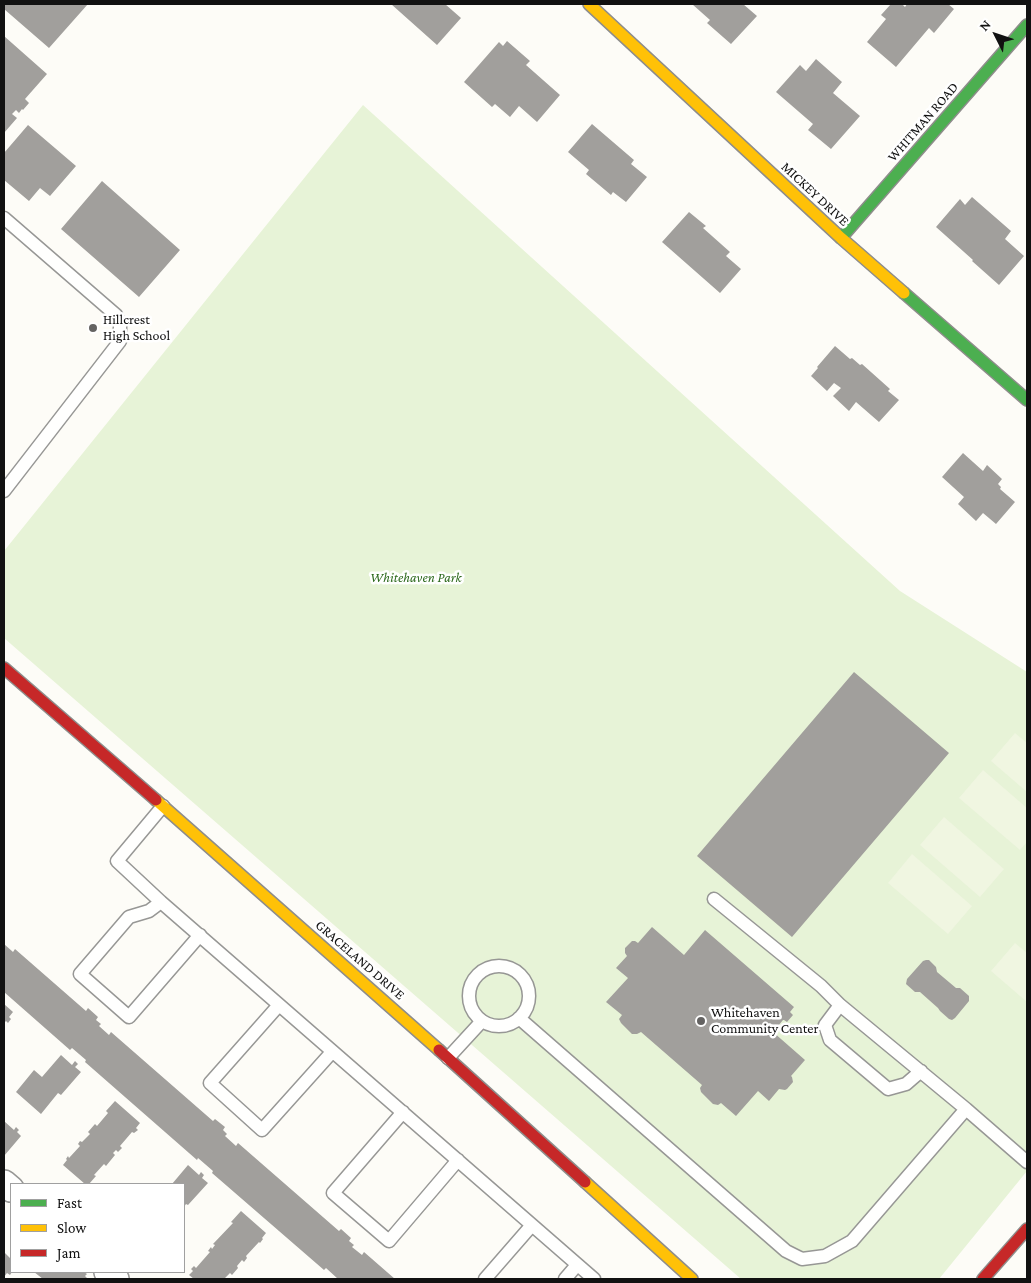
<!DOCTYPE html>
<style>
body{margin:0}
#map{position:relative;width:1031px;height:1283px;overflow:hidden;background:#fdfcf7;font-family:"Crimson Pro",serif}
canvas{display:block}
.frame{position:absolute;inset:0;border:5px solid #111;pointer-events:none}
.legend{position:absolute;left:10px;top:1183px;width:175px;height:90px;box-sizing:border-box;background:#fff;border:1px solid #a0a0a0;margin:0;padding:6px 9px;list-style:none;font-size:15px;color:#111}
.legend li{display:flex;align-items:center;gap:10px;height:25px}
.legend b{width:25px;border:1px solid #a0a0a0}
.north{position:absolute;left:971px;top:10px;width:50px;height:50px;-webkit-text-stroke:4px #fff;paint-order:stroke;rotate:311deg;font-size:14px;font-weight:700;line-height:20px;text-align:center;color:#111}
.north::after{content:'';display:block;margin:auto;width:18px;height:22px;background:#111;clip-path:polygon(50% 0,100% 100%,50% 72%,0 100%)}
</style>
<div id="map">
<canvas width="1031" height="1283"></canvas>
<div class="frame"></div>
<ul class="legend">
<li><b style="height:6px;background:#4caf50"></b>Fast</li>
<li><b style="height:6px;background:#ffc107"></b>Slow</li>
<li><b style="height:6px;background:#c62828"></b>Jam</li>
</ul>
<div class="north">N</div>
</div>
<script>
const ctx = document.querySelector('canvas').getContext('2d');
ctx.lineJoin = 'round';
function fill(path, color) {
  ctx.fillStyle = color;
  ctx.fill(path, 'evenodd');
}
function shape(rows) {
  const path = new Path2D();
  for (const r of rows) {
    if (r.length === 3) {
      path.moveTo(r[0] + r[2], r[1]);
      path.arc(r[0], r[1], r[2], 0, 2 * Math.PI);
      continue;
    }
    path.moveTo(r[0], r[1]);
    for (let i = 2; i < r.length; i += 2) path.lineTo(r[i], r[i + 1]);
  }
  return path;
}
function stroke(path, color, width, dash) {
  ctx.strokeStyle = color;
  ctx.lineWidth = width;
  ctx.lineCap = dash ? 'butt' : 'round';
  ctx.setLineDash(dash || []);
  ctx.stroke(path);
}
function label(font, color, halo, rows, align = 'center') {
  ctx.font = font + ' "Crimson Pro",serif';
  ctx.lineWidth = 5;
  ctx.setLineDash([]);
  ctx.textBaseline = 'middle';
  ctx.strokeStyle = halo;
  ctx.fillStyle = color;
  for (const [text, x, y, turn = 0] of rows) {
    ctx.save();
    ctx.translate(x, y);
    ctx.rotate((+turn || 0) * Math.PI / 180);
    ctx.textAlign = isNaN(turn) ? turn : align;
    if (halo) ctx.strokeText(text, 0, 0);
    ctx.fillText(text, 0, 0);
    ctx.restore();
  }
}
fill(shape([
 [363,105,900,591,1027,672,1027,1171,939,1279,741,1279,4,638,4,551]
]), '#e7f3d7');
fill(shape([
 [1015,733,1027,743,1027,792,991,761],
 [983,770,1027,808,1027,842,1020,850,959,798],
 [944,817,1004,869,980,897,920,845],
 [912,854,972,906,948,934,888,883],
 [1015,943,1027,953,1027,1002,991,971]
]), '#f0f6e1');
fill(shape([
 [4,4,88,4,49,48,4,9],
 [391,4,445,4,461,18,437,45],
 [692,4,743,4,757,16,731,44,707,23,710,20],
 [891,4,902,4,905,7,907,4,948,4,954,9,934,33,929,28,896,67,867,42,886,19,881,15],
 [4,36,47,74,25,99,29,103,23,110,22,109,19,113,16,110,12,114,17,118,4,133],
 [507,41,530,61,526,65,560,95,537,122,519,106,510,117,495,104,492,107,464,82,499,42,503,46],
 [816,59,842,82,833,93,860,116,831,149,808,130,813,124,776,92,800,65,806,71],
 [592,124,634,160,631,164,647,177,626,202,613,192,611,195,586,174,589,170,568,152],
 [28,125,76,166,50,196,40,188,29,201,4,180,4,153],
 [102,181,180,250,139,297,61,229],
 [972,197,1011,231,1005,239,1024,256,999,285,972,261,973,260,936,227,960,199,965,205],
 [689,212,706,226,703,228,730,252,726,256,741,269,720,293,662,242],
 [835,346,850,359,852,358,860,365,862,364,890,389,888,391,899,400,879,422,856,402,849,411,833,396,841,388,834,383,827,391,811,376,818,368,817,367],
 [963,453,983,471,987,465,1002,479,998,484,1001,487,1000,489,1015,502,996,524,983,513,976,521,958,504,964,497,942,477],
 [854,672,949,753,792,937,697,856],
 [652,927,684,955,705,930,794,1007,790,1012,793,1015,787,1022,784,1020,783,1020,773,1032,805,1060,791,1076,792,1077,793,1082,787,1089,785,1090,779,1089,769,1101,758,1091,736,1116,721,1103,718,1105,713,1104,701,1092,700,1088,702,1085,641,1032,637,1034,632,1034,621,1023,619,1019,622,1015,606,1002,628,978,616,968,627,956,625,953,625,948,632,941,635,941,638,943],
 [4,944,13,952,15,949,86,1011,88,1008,98,1017,96,1020,101,1024,99,1026,109,1035,111,1032,213,1121,215,1119,225,1127,223,1130,227,1134,225,1136,236,1146,238,1143,339,1231,341,1229,351,1238,349,1241,354,1245,352,1247,362,1255,364,1252,395,1279,338,1279,326,1268,324,1270,212,1173,213,1171,198,1158,197,1160,85,1062,86,1060,72,1048,70,1050,4,992],
 [926,960,929,960,936,967,937,972,956,988,960,988,969,996,969,1001,955,1018,952,1020,949,1019,940,1011,938,1008,920,992,915,992,906,984,907,979,923,961],
 [4,1004,13,1012,9,1017,11,1019,8,1023,6,1021,4,1023],
 [61,1055,72,1065,75,1061,78,1064,75,1067,81,1072,61,1095,58,1093,41,1114,16,1092,34,1070,42,1077],
 [115,1101,140,1123,136,1128,138,1130,134,1133,132,1132,120,1146,122,1148,118,1152,116,1150,113,1153,115,1155,106,1166,104,1164,94,1175,96,1176,89,1184,85,1184,63,1165,67,1160,66,1159,68,1156,69,1158,80,1146,78,1144,80,1141,82,1142,90,1134,88,1132,95,1124,97,1126,108,1113,106,1111],
 [4,1121,14,1130,16,1127,19,1130,17,1132,21,1136,4,1156],
 [188,1165,199,1175,201,1172,204,1175,202,1178,208,1183,188,1205,186,1204,184,1207,184,1184,172,1184],
 [241,1211,266,1233,262,1238,263,1239,260,1243,259,1242,246,1256,247,1258,244,1262,242,1260,237,1266,238,1268,232,1275,230,1273,224,1279,194,1279,189,1275,193,1271,191,1269,194,1266,196,1268,210,1252,208,1251,211,1247,212,1249,215,1245,213,1244,233,1223,231,1222],
 [4,1252,11,1259,11,1272,12,1272,10,1275,7,1273,4,1277],
 [34,1272,84,1272,87,1274,85,1276,88,1279,43,1279]
]), '#a19f9c');
const lane = shape([
 [4,218,116,315,120,325,120,341,4,491],
 [163,806,117,861,161,902,594,1279],
 [714,899,821,986,840,1005,966,1109,1027,1162],
 [161,902,149,911,129,917,80,974,129,1017,200,935],
 [499,996,30],
 [279,1005,210,1083,262,1130,332,1052],
 [840,1005,825,1025,830,1040,888,1089,906,1084,921,1071],
 [519,1018,786,1251,802,1259,825,1256,852,1241,966,1109],
 [448,1058,482,1021],
 [403,1112,333,1193,389,1241,458,1160],
 [485,1279,532,1225],
 [565,1279,577,1265]
]);
const street = shape([
 [4,1183,11,1189],
 [107,1272,116,1279]
]);
const fast = shape([
 [841,238,1027,25],
 [904,293,1027,400]
]);
const slow = shape([
 [589,4,841,238,904,293],
 [156,800,439,1050],
 [585,1182,692,1279]
]);
const jam = shape([
 [4,668,156,800],
 [439,1050,585,1182],
 [983,1279,1027,1229]
]);
stroke(lane, '#979795', 15);
stroke(street, '#979795', 28);
stroke(fast, '#8e8d8b', 14);
stroke(slow, '#8e8d8b', 14);
stroke(jam, '#8e8d8b', 14);
stroke(lane, '#fffffe', 12);
stroke(street, '#fffffe', 25);
stroke(fast, '#4caf50', 11);
stroke(slow, '#ffc107', 11);
stroke(jam, '#c62828', 11);
for (const [x, y, r, color] of [
 [93,328,5,"#646362"],
 [701,1021,5,"#646362"]
]) {
  const dot = new Path2D();
  dot.arc(x, y, r, 0, 2 * Math.PI);
  ctx.fillStyle = color;
  ctx.fill(dot);
  stroke(dot, '#fff', 2);
}
label('14px', '#111', '#fff', [
 ["WHITMAN ROAD",923,122,-49],
 ["MICKEY DRIVE",815,194,43],
 ["GRACELAND DRIVE",360,960,41]
]);
label('14px', '#111', '#fff', [
 ["Hillcrest",103,320],
 ["High School",103,336],
 ["Whitehaven",711,1013],
 ["Community Center",711,1029]
], 'left');
label('italic 14px', '#2f6b1f', '#fff', [
 ["Whitehaven Park",416,578]
]);
</script>
